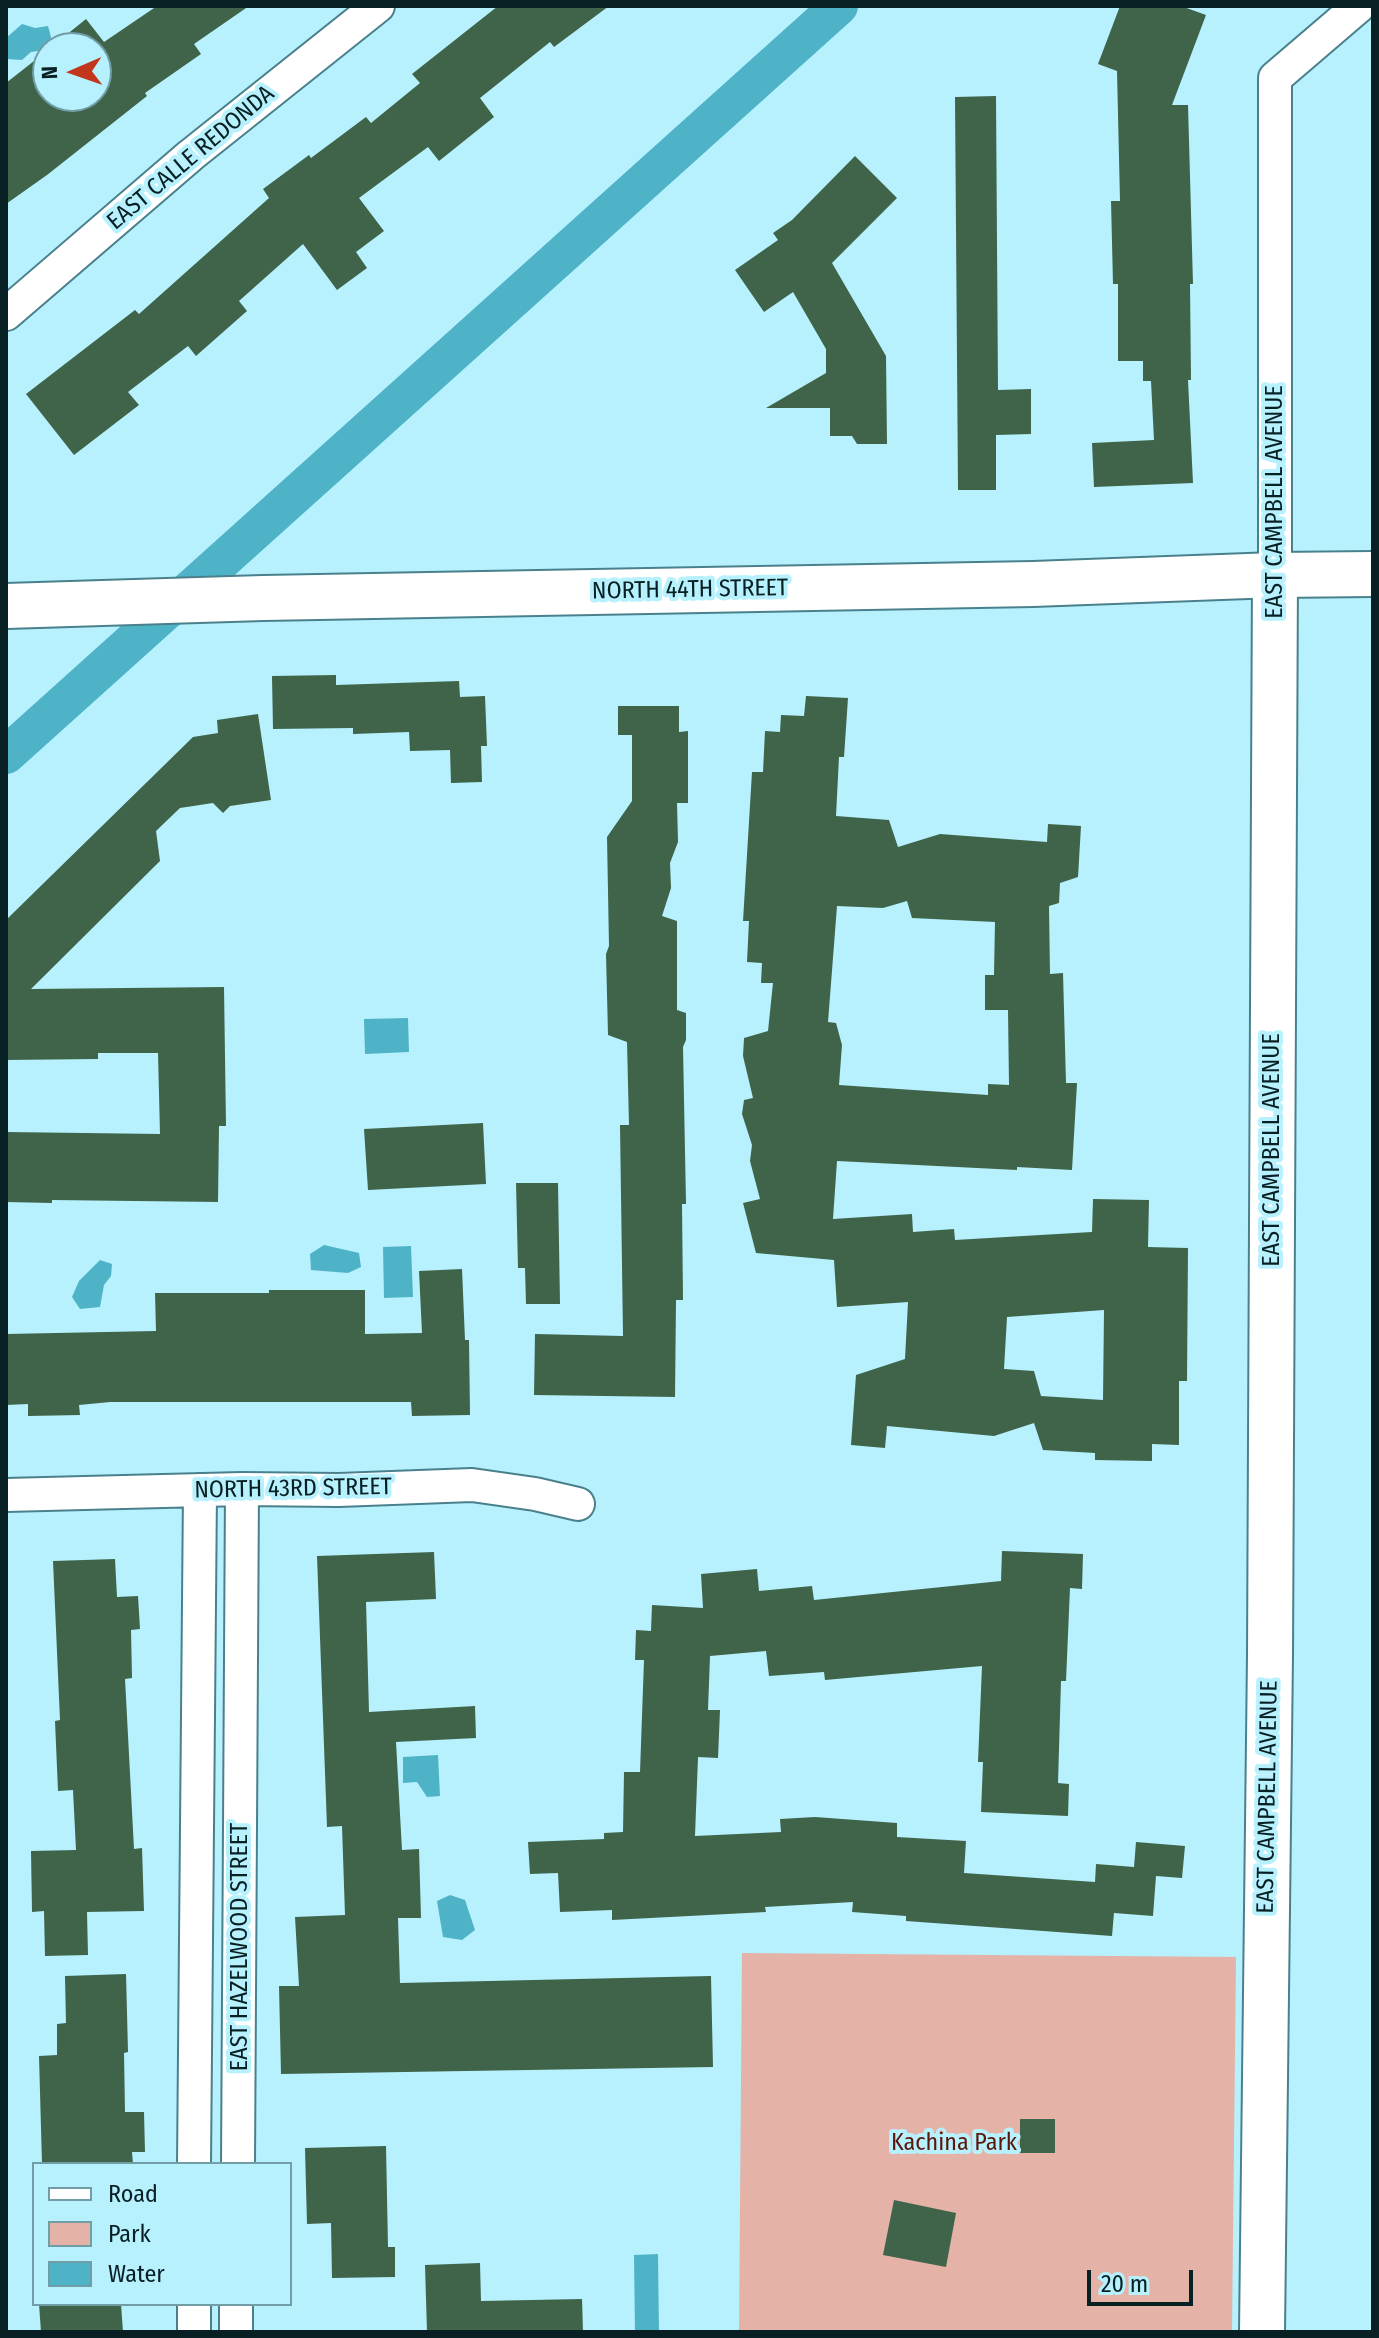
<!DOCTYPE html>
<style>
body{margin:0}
#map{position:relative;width:1379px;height:2338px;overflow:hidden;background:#b7f1fd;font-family:"Fira Sans Condensed",sans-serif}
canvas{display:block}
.frame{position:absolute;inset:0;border:8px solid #082024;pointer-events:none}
.legend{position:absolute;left:32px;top:2162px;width:260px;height:144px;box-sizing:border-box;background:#b7f1fd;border:2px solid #719da6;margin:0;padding:10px 14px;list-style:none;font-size:24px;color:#082024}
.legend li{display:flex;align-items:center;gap:16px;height:40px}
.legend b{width:40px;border:2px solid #719da6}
.north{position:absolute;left:32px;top:32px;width:80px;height:80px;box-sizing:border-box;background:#b7f1fd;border:2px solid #719da6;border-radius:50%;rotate:268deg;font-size:22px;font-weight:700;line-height:32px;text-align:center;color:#082024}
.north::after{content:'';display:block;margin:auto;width:28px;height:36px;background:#c1361c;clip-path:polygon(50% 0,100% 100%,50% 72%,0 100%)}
.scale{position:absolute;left:1087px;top:2270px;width:106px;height:36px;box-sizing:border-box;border:4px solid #082024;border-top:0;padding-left:10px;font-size:24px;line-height:28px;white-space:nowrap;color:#082024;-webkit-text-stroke:6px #b7f1fd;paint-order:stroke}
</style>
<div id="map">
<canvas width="1379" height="2338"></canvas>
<div class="frame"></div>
<ul class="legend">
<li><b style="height:10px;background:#fff"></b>Road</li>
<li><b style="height:22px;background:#e4b2a7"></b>Park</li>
<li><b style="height:22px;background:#4fb3c7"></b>Water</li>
</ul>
<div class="north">N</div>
<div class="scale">20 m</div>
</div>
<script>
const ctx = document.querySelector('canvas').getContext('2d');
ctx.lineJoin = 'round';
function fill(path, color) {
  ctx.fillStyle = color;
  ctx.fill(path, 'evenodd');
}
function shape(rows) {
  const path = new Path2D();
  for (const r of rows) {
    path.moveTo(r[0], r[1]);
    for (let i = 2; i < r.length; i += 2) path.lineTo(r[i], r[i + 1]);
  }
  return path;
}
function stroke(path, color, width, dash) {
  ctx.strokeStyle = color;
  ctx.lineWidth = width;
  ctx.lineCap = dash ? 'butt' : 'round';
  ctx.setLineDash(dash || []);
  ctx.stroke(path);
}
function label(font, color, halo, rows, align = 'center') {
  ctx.font = font + ' "Fira Sans Condensed",sans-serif';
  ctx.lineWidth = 8;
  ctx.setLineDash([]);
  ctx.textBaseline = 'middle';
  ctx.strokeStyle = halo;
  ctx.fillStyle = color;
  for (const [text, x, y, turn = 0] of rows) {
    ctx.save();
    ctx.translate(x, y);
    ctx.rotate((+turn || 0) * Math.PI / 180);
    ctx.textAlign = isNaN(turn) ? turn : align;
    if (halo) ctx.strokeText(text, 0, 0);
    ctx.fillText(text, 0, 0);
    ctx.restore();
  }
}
fill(shape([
 [742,1953,1236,1957,1232,2332,739,2332]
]), '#e4b2a7');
fill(shape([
 [22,24,35,28,48,26,51,37,49,45,44,50,31,52,22,60,6,59,6,38],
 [408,1018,409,1052,365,1054,364,1019],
 [324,1245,359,1253,361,1267,348,1273,311,1270,310,1254],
 [411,1246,413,1297,384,1298,383,1247],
 [100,1260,112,1264,111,1276,104,1285,100,1307,80,1309,72,1297,79,1281],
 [438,1755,440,1796,427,1797,417,1782,403,1783,403,1757],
 [450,1895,465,1900,475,1930,462,1940,443,1937,437,1901],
 [658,2254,659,2332,635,2332,634,2255]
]), '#4fb3c7');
stroke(shape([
 [6,755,839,6]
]), '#4fb3c7', 38);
fill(shape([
 [157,6,249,6,194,44,201,54,145,93,147,96,47,175,6,204,6,83,48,50,48,96,96,96,96,48,50,48,86,19,104,42],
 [498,6,609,6,554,47,550,42,480,98,494,117,439,161,428,147,359,198,384,231,356,252,367,268,337,290,303,244,239,301,247,311,196,356,188,346,128,392,139,405,74,455,26,394,135,310,139,314,269,198,263,189,309,155,311,158,366,117,371,123,420,83,412,74],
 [1120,6,1181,6,1206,15,1172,105,1188,105,1193,284,1190,284,1191,380,1188,380,1193,483,1094,487,1092,443,1154,440,1151,381,1143,381,1143,361,1118,361,1118,284,1113,284,1111,201,1120,201,1117,71,1098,64],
 [996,96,998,390,1031,389,1031,434,996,435,996,490,958,490,955,97],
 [855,156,897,198,832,263,886,356,887,444,857,444,852,436,830,436,830,408,766,408,826,373,826,349,793,292,764,312,735,270,778,240,773,233,792,220],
 [336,675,336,685,459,681,460,697,485,696,487,746,481,746,482,782,451,783,450,750,410,751,409,732,353,734,353,728,273,729,272,676],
 [806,696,848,698,844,757,839,757,836,816,889,820,898,847,940,834,1047,842,1048,824,1081,826,1078,877,1060,883,1059,903,1049,906,1050,974,1063,973,1066,1083,1077,1083,1072,1170,1017,1167,1017,1170,837,1161,833,1219,912,1214,913,1232,954,1229,955,1240,1092,1232,1093,1199,1149,1200,1148,1247,1188,1248,1187,1381,1179,1381,1179,1445,1152,1444,1152,1461,1095,1460,1095,1453,1043,1450,1034,1423,994,1436,887,1426,885,1448,851,1445,856,1375,905,1359,908,1302,837,1307,834,1260,756,1253,743,1203,760,1199,750,1161,752,1145,742,1114,744,1100,753,1098,743,1056,744,1038,768,1031,773,983,761,983,762,963,747,962,749,921,743,921,752,772,763,772,765,731,780,732,781,715,804,716],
 [907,901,912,918,995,922,994,975,985,975,985,1010,1008,1010,1009,1085,988,1084,988,1095,839,1085,842,1045,836,1023,828,1022,837,906,883,908],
 [1104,1310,1103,1400,1041,1396,1034,1371,1004,1369,1007,1317],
 [618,706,679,706,679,732,688,731,688,803,677,803,678,842,670,863,671,888,662,916,677,921,677,1010,686,1013,686,1040,683,1047,686,1204,682,1204,683,1300,676,1300,675,1397,534,1395,535,1334,623,1336,620,1125,629,1125,627,1042,608,1035,606,954,609,946,607,837,632,801,632,735,618,735],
 [258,714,271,800,230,806,223,813,213,803,180,808,156,831,160,861,31,989,224,987,226,1126,219,1126,218,1202,52,1200,52,1203,6,1202,6,1132,160,1134,158,1053,98,1053,98,1059,6,1060,6,920,193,737,218,733,217,720],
 [483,1123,486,1184,368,1190,364,1129],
 [516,1183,558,1183,560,1304,526,1304,525,1268,518,1268],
 [462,1269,465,1340,469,1340,470,1415,412,1416,411,1402,110,1402,79,1405,80,1415,28,1416,28,1404,6,1405,6,1334,156,1331,155,1293,269,1293,269,1290,365,1290,365,1334,422,1333,419,1271],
 [1002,1551,1083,1554,1082,1589,1070,1588,1066,1681,1061,1681,1058,1783,1069,1784,1068,1816,981,1812,983,1762,978,1762,982,1666,825,1680,824,1672,769,1676,766,1651,710,1656,708,1710,720,1710,718,1758,698,1757,695,1836,781,1832,780,1819,815,1817,897,1823,897,1837,966,1841,964,1873,1095,1882,1096,1864,1134,1867,1136,1842,1185,1846,1182,1878,1156,1876,1153,1916,1114,1913,1112,1936,906,1921,906,1916,852,1912,853,1902,765,1907,766,1912,612,1920,612,1910,560,1912,558,1873,530,1874,528,1842,604,1839,604,1833,623,1832,624,1772,640,1772,644,1660,635,1660,636,1630,651,1631,652,1605,703,1608,701,1574,757,1569,759,1591,812,1586,814,1600,1001,1581],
 [434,1552,436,1599,366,1602,369,1712,475,1706,476,1738,396,1742,402,1850,419,1849,421,1918,398,1918,400,1983,711,1976,713,2067,281,2074,279,1986,299,1986,295,1917,345,1915,342,1826,327,1827,317,1556],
 [115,1559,117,1597,138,1596,140,1629,131,1630,132,1678,125,1679,134,1849,142,1848,144,1911,87,1912,88,1955,45,1956,44,1911,32,1912,31,1851,76,1850,73,1790,58,1791,55,1721,60,1720,53,1561],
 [126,1974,128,2052,124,2053,125,2112,144,2112,145,2152,132,2152,133,2164,42,2164,39,2056,57,2055,57,2024,66,2023,65,1976],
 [1020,2119,1055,2119,1055,2153,1020,2153],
 [386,2146,388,2247,395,2247,395,2277,332,2278,331,2223,307,2224,305,2148],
 [894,2200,956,2213,946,2267,883,2255],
 [480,2263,481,2301,582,2299,583,2332,427,2332,425,2265],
 [39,2304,121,2304,123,2332,41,2332]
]), '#3f644a');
const street = shape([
 [6,314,191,155,378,6],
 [1275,575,1275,78,1359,6],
 [6,1495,242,1489,339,1490,472,1485,535,1494,578,1504],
 [194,2164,200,1490],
 [238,2164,242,1489],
 [194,2332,194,2304],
 [236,2332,236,2304]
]);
const secondary = shape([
 [1262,2332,1270,1655,1275,575]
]);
const primary = shape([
 [6,606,263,598,1033,584,1275,575,1373,574]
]);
stroke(street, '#4a808c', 36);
stroke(secondary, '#4a808c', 48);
stroke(primary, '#4a808c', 48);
stroke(street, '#fff', 32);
stroke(secondary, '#fff', 44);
stroke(primary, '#fff', 44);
label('24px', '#082024', '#b7f1fd', [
 ["EAST CALLE REDONDA",191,158,-40],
 ["EAST CAMPBELL AVENUE",1275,502,-90],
 ["NORTH 44TH STREET",690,590,-1],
 ["EAST CAMPBELL AVENUE",1272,1150,-90],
 ["NORTH 43RD STREET",293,1489,-1],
 ["EAST CAMPBELL AVENUE",1268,1797,-89],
 ["EAST HAZELWOOD STREET",240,1947,-90]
]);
label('24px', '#5b170b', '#b7f1fd', [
 ["Kachina Park",954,2143]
]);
</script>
